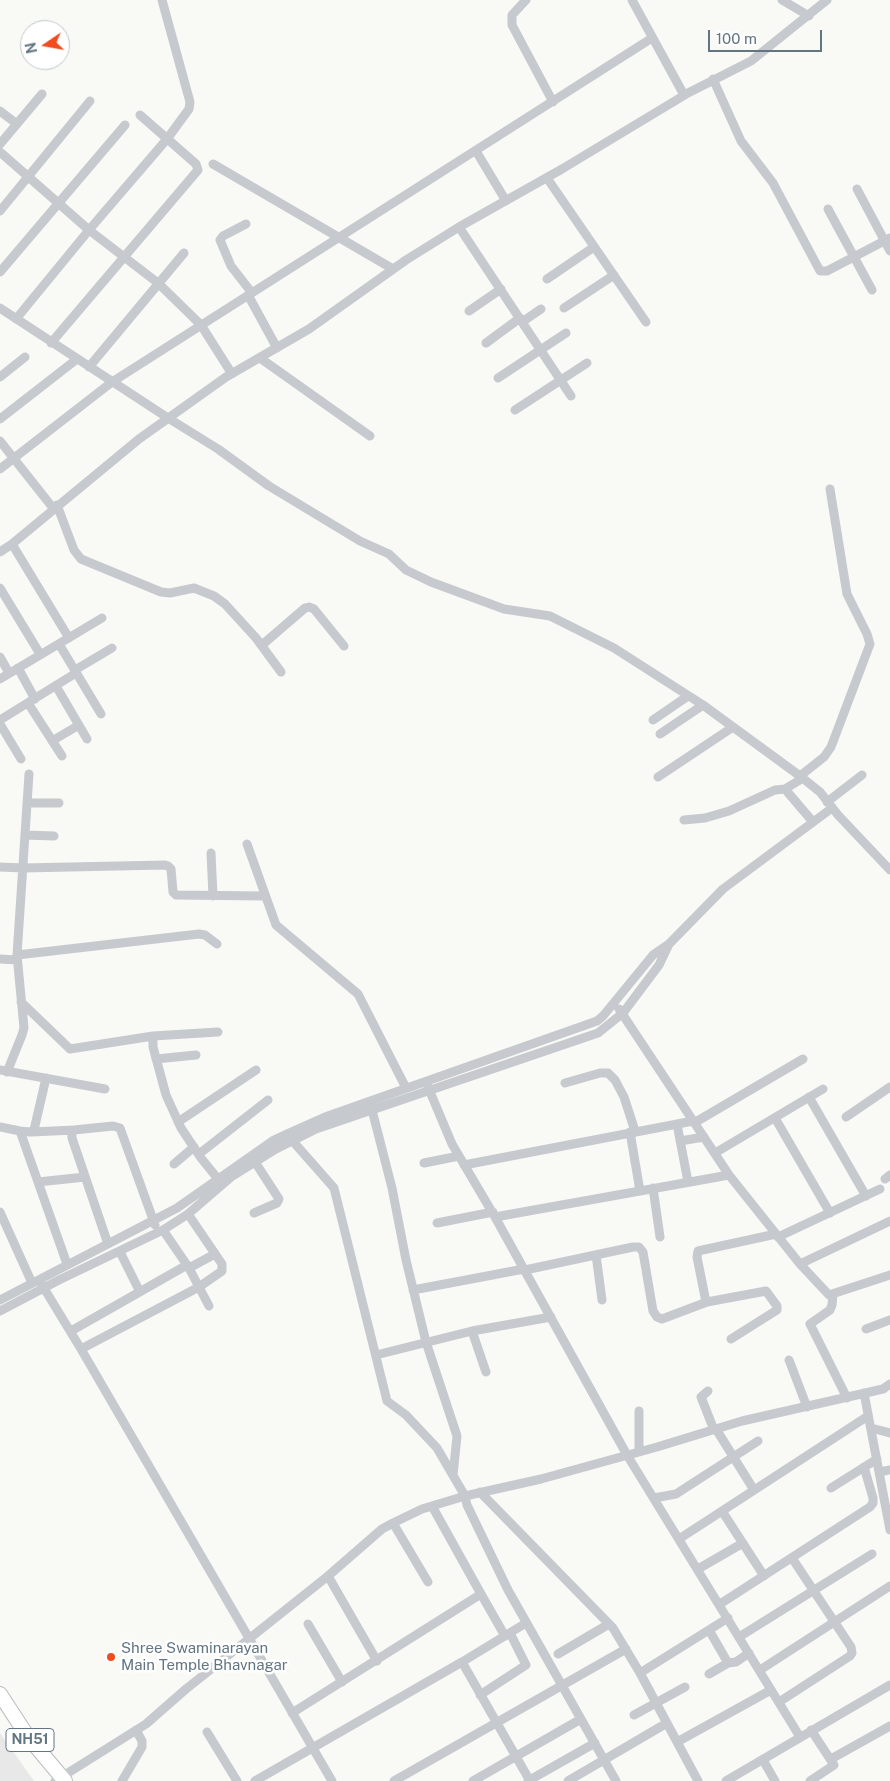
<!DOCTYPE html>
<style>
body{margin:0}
#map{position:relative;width:890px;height:1781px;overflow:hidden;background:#f9f9f6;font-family:"Public Sans",sans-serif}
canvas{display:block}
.north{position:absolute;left:20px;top:20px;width:50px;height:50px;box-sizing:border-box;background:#fff;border:1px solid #c0c8cd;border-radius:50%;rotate:258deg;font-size:14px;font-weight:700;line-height:20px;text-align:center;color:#627583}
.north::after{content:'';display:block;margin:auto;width:18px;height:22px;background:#f04c1f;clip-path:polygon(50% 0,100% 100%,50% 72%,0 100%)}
.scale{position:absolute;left:708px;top:30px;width:114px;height:22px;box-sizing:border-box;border:2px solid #627583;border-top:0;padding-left:6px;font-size:15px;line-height:18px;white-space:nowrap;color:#627583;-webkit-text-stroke:4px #fff;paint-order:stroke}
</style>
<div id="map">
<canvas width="890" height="1781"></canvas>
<div class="north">N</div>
<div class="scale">100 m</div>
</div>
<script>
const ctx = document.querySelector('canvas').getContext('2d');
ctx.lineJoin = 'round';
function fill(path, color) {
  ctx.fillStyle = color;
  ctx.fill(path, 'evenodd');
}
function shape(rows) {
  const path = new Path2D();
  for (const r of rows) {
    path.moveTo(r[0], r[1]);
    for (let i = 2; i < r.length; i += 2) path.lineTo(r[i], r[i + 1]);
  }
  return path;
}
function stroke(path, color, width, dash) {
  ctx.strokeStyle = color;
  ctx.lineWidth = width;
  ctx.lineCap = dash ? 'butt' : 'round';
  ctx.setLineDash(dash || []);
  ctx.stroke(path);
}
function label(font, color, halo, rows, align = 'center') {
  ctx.font = font + ' "Public Sans",sans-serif';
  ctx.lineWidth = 5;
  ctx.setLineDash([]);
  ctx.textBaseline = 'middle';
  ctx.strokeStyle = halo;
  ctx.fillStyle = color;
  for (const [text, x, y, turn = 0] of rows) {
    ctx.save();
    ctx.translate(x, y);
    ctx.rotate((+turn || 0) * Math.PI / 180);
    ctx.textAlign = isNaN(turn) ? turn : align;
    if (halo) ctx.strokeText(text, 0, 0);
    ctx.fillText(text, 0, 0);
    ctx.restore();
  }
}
fill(shape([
 [0,1733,34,1781,0,1781]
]), '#e7e8e7');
const highway = shape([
 [0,1694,28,1737,65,1781]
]);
stroke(highway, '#b8bcbf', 16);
stroke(shape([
 [526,0,512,15,512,25,553,102],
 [632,0,684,95],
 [782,0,809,16],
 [713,79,741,141,773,183,820,271,827,271,890,238],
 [0,111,17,124],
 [0,144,42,94],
 [476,151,506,201],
 [0,152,89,230,158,283,201,325,232,374],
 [213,164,393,269],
 [547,178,646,322],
 [857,189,890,251],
 [828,209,872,290],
 [0,211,90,101],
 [246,224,223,236,220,240,231,266,252,293],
 [459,227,571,396],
 [0,272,125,125],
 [547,279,594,247],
 [248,295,277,348],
 [0,308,168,418,218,449,269,486,360,541,389,554,406,570,431,582,504,609,550,616,614,648,703,705,800,776,820,792,838,815,890,870],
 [564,308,614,275],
 [469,311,501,289],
 [16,319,89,230,167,139,189,109,190,102,162,0],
 [522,322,541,309],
 [51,343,198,170,196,164,140,115],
 [486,343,520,318],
 [260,358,370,436],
 [89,367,184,253],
 [0,377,25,357],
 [498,378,566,333],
 [515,410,587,363],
 [0,419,77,359],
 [0,441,53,508],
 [0,469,112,382,652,38],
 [57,505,74,550,81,559,161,592,170,593,194,588,214,596,225,604,256,638,281,672],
 [12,544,69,638],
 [0,552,12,544,139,439,226,377,309,329,406,260,459,227,562,169,688,93,751,61,827,0],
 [0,588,40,654],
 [59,644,101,714],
 [262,645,305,608,309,607,314,609,344,646],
 [0,657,9,673],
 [18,668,35,699],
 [75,670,112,648],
 [0,679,102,618],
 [56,686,87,739],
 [28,703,62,756],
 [0,720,76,673],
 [653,720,688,696],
 [0,724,21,759],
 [660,734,703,705],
 [52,741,79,725],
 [800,776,824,757,831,747,870,644,867,634,847,594,830,489],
 [658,777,733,727],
 [785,789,813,822],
 [827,802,862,775],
 [27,803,59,803],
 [684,820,705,818,729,811,775,790,785,789,803,778],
 [25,835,54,836],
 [247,844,276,925,358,994,406,1088],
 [211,853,213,896],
 [0,867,23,868,165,865,168,866,171,869,173,892,176,895,265,896],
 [17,955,199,934,205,935,217,944],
 [0,959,17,960],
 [21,1002,70,1049,153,1036,218,1032],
 [619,1009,729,1175,800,1264,829,1295,890,1275],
 [153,1036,153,1047,166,1095,181,1128,201,1158,218,1179],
 [156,1059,196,1055],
 [0,1070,105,1089],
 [7,1072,22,1035,24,1028,17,955,29,774],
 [565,1083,600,1073,608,1073,615,1080,624,1097,635,1131],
 [428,1087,452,1144,495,1217,627,1455,800,1737],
 [809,1097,866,1196],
 [372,1110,392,1188,406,1260,426,1342,457,1436,453,1475],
 [846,1117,890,1087],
 [775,1118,830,1213],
 [178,1122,256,1070],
 [694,1123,803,1059],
 [677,1124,688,1182],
 [0,1127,20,1131,30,1132,34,1130,46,1078],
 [72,1130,72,1138,108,1244],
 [20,1131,67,1264],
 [32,1132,74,1130,113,1126,120,1128,155,1225],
 [630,1132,640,1191],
 [290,1138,334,1188,387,1401,406,1415,437,1448,465,1496,467,1505,508,1590,616,1781],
 [680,1141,704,1137],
 [715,1153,823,1089],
 [199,1154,268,1100],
 [424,1163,459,1156],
 [174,1164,194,1147],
 [464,1165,693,1121],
 [885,1179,890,1175],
 [38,1182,85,1177],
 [653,1188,660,1237],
 [0,1212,32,1283],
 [254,1213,277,1203,279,1199,255,1162],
 [495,1217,729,1175],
 [437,1223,493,1212],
 [163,1230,189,1268,209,1306],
 [778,1237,880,1189],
 [120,1252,140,1292],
 [596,1255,602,1300],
 [800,1264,890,1221],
 [189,1268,215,1254],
 [525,1270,633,1247,639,1247,643,1252,653,1311,657,1317,662,1319,707,1302,766,1291,777,1306,777,1310,731,1339],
 [42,1285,81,1349,332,1781],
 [413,1290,524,1269],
 [833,1294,832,1305,830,1310,810,1324,847,1398],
 [0,1300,177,1208,274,1140,289,1133,325,1117,597,1021,603,1016,653,955,669,944,723,889,832,808],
 [706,1302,697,1257,698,1251,776,1234],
 [0,1311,59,1280,163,1230,188,1214,231,1177,276,1149,316,1129,598,1033,623,1013,659,965,669,944],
 [866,1329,890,1320],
 [71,1331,187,1265],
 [472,1331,486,1372],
 [81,1349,199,1287,222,1271,222,1264,188,1214],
 [376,1355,472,1331,551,1317],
 [789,1360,807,1407],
 [708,1391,701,1397,714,1430],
 [864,1393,890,1530],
 [871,1428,890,1433],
 [716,1429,754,1490],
 [639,1452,639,1411],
 [879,1472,890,1470],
 [831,1488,877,1459],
 [480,1492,613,1628,640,1673,698,1781],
 [654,1498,676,1494,758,1441],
 [722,1511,764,1576],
 [393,1523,428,1582],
 [679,1539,868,1416],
 [698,1569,743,1543],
 [328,1576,377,1661],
 [481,1594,505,1636],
 [720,1604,870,1507,873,1503,873,1498,864,1467],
 [308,1624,342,1682],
 [709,1630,728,1663],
 [739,1637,872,1554],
 [558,1654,609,1624],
 [462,1662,530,1781],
 [760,1670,890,1586],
 [640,1673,728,1618],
 [709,1674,728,1663,736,1662,749,1653],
 [480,1695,526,1665,510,1633],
 [779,1702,850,1656,852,1653,851,1647,792,1558],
 [292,1713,481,1594,432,1506],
 [634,1715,685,1687],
 [207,1732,237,1781],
 [677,1742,771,1690],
 [831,1759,890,1726],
 [763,1760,775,1781],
 [55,1781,146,1724,186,1689,328,1576,382,1529,393,1523,422,1509,465,1496,541,1479,657,1447,742,1421,883,1389,890,1384],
 [122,1781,142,1747,142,1741,136,1730],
 [255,1781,462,1662,526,1623],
 [394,1781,626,1649],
 [473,1781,581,1719],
 [528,1781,595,1743],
 [568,1781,667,1723],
 [726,1781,890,1685],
 [810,1781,834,1765,811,1730]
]), '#c6cace', 9);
stroke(highway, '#fff', 14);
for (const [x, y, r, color] of [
 [111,1657,5,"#f04c1f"]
]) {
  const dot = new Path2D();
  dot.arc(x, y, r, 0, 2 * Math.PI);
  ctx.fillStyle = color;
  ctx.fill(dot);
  stroke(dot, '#fff', 2);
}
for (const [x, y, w] of [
 [30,1740,48]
]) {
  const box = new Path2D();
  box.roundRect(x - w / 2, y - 11.5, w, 23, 4);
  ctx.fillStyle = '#fff';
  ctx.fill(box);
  stroke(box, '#627583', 1);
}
label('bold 14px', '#627583', null, [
 ["NH51",30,1740]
]);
label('15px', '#627583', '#fff', [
 ["Shree Swaminarayan",121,1648],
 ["Main Temple Bhavnagar",121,1665]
], 'left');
</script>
